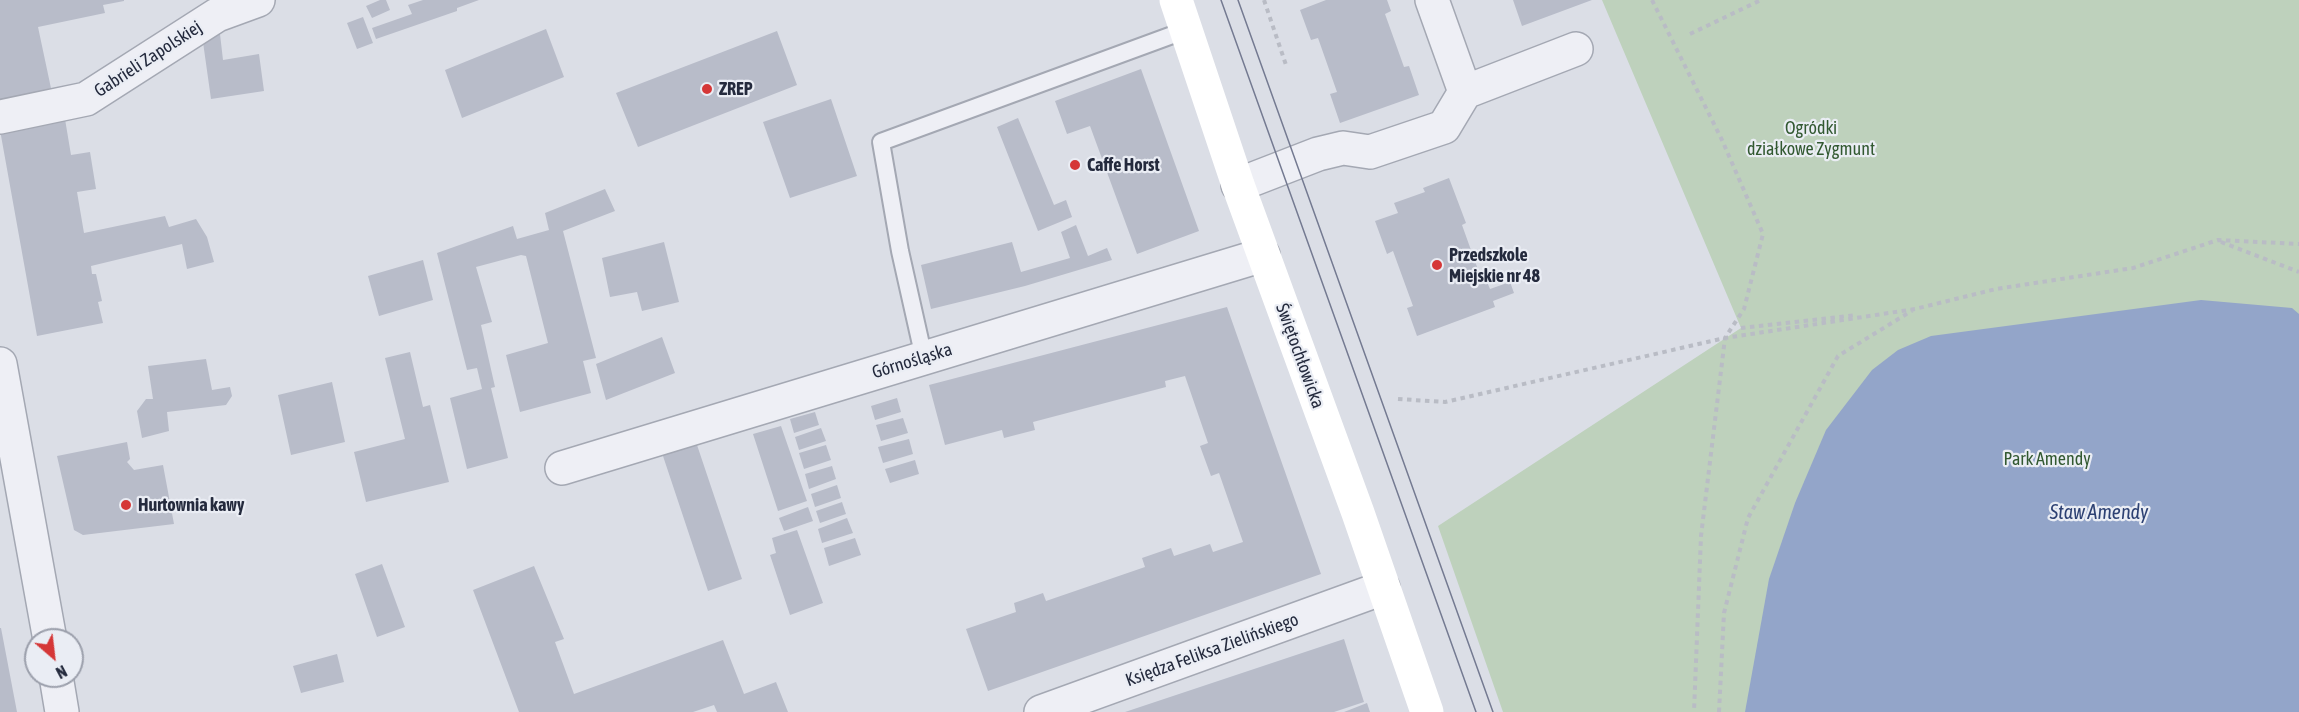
<!DOCTYPE html>
<meta charset="utf-8">
<style>
body{margin:0}
#map{position:relative;width:2299px;height:712px;overflow:hidden;background:#dbdee6;font-family:"Asap Condensed",sans-serif}
canvas{display:block}
.north{position:absolute;left:24px;top:628px;width:60px;height:60px;box-sizing:border-box;background:#eaedf4;border:2px solid #9b9fab;border-radius:50%;rotate:152deg;font-size:16px;font-weight:700;line-height:24px;text-align:center;color:#242a3d}
.north::after{content:'';display:block;margin:auto;width:21px;height:27px;background:#d53737;clip-path:polygon(50% 0,100% 100%,50% 72%,0 100%)}
</style>
<div id="map">
<canvas width="2299" height="712"></canvas>
<div class="north">N</div>
</div>
<script>
const ctx = document.querySelector('canvas').getContext('2d');
ctx.lineJoin = 'round';
function fill(path, color) {
  ctx.fillStyle = color;
  ctx.fill(path, 'evenodd');
}
function shape(rows) {
  const path = new Path2D();
  for (const r of rows) {
    path.moveTo(r[0], r[1]);
    for (let i = 2; i < r.length; i += 2) path.lineTo(r[i], r[i + 1]);
  }
  return path;
}
function stroke(path, color, width, dash) {
  ctx.strokeStyle = color;
  ctx.lineWidth = width;
  ctx.lineCap = dash ? 'butt' : 'round';
  ctx.setLineDash(dash || []);
  ctx.stroke(path);
}
function label(font, color, halo, rows, align = 'center') {
  ctx.font = font + ' "Asap Condensed",sans-serif';
  ctx.lineWidth = 4.5;
  ctx.setLineDash([]);
  ctx.textBaseline = 'middle';
  ctx.strokeStyle = halo;
  ctx.fillStyle = color;
  for (const [text, x, y, turn = 0] of rows) {
    ctx.save();
    ctx.translate(x, y);
    ctx.rotate((+turn || 0) * Math.PI / 180);
    ctx.textAlign = isNaN(turn) ? turn : align;
    if (halo) ctx.strokeText(text, 0, 0);
    ctx.fillText(text, 0, 0);
    ctx.restore();
  }
}
fill(shape([
 [1602,0,2299,0,2299,712,1503,712,1438,526,1741,328]
]), '#bed1bc');
fill(shape([
 [2201,300,2292,308,2299,314,2299,712,1745,712,1769,579,1795,503,1826,430,1872,370,1898,350,1931,336]
]), '#93a5c9');
fill(shape([
 [0,0,124,0,124,1,103,5,105,13,38,27,52,93,0,104],
 [380,0,386,0,390,10,372,18,366,6],
 [423,0,479,0,457,8,457,11,376,39,372,28,412,14,408,5],
 [1326,0,1387,0,1391,11,1385,14,1404,67,1409,66,1419,95,1340,123,1330,94,1337,92,1318,38,1311,40,1300,10],
 [1513,0,1592,0,1522,26],
 [363,17,373,43,357,49,347,23],
 [546,29,564,77,462,118,445,70],
 [777,31,797,85,638,147,616,93],
 [220,34,223,60,259,54,264,91,211,99,202,35],
 [1141,69,1199,231,1137,254,1090,126,1067,134,1055,101],
 [831,99,857,176,790,198,763,122],
 [64,113,71,155,90,152,96,189,77,192,84,233,165,216,169,227,196,219,207,237,214,262,187,269,182,244,91,266,92,274,96,274,102,301,98,302,103,323,37,336,0,130],
 [1018,118,1054,205,1066,200,1072,217,1038,231,997,127],
 [1449,178,1466,223,1462,225,1481,278,1485,277,1490,289,1510,282,1514,293,1493,301,1495,307,1417,336,1407,308,1413,306,1393,251,1387,254,1375,221,1398,213,1394,203,1425,192,1423,188],
 [605,189,615,211,563,231,596,358,583,361,591,393,520,412,506,355,548,343,526,256,521,255,476,267,492,322,481,325,495,387,491,388,508,458,467,469,450,398,482,389,477,368,467,370,437,253,513,226,517,239,549,230,545,213],
 [1076,225,1088,256,1107,248,1112,260,1025,286,931,309,921,265,1012,242,1021,272,1070,258,1061,232],
 [664,242,679,302,642,311,637,292,610,297,602,258],
 [423,260,433,300,379,316,368,276],
 [1227,307,1321,574,988,691,966,629,1016,612,1014,603,1043,593,1046,601,1145,567,1142,558,1171,548,1174,556,1210,544,1213,552,1243,542,1219,473,1211,476,1200,446,1208,443,1185,376,1165,381,1166,387,1033,422,1035,430,1004,438,1002,430,945,445,929,385],
 [662,337,675,373,606,400,596,364],
 [410,352,423,407,430,405,449,482,366,502,354,452,405,439,385,358],
 [206,359,212,390,230,387,232,396,226,405,167,412,169,431,142,438,137,411,146,399,153,399,148,366],
 [332,382,345,442,291,455,278,395],
 [897,398,901,412,875,420,871,406],
 [815,412,819,425,794,433,790,419],
 [903,418,908,433,881,441,876,425],
 [781,426,807,501,778,511,753,434],
 [821,428,826,441,799,450,795,437],
 [695,439,742,579,708,591,661,450],
 [909,439,913,454,883,463,878,447],
 [127,442,130,459,127,462,134,470,163,465,174,524,83,535,74,530,57,456],
 [826,445,831,460,804,469,799,453],
 [915,460,919,474,890,483,885,469],
 [832,466,836,479,809,489,805,474],
 [837,485,841,498,815,507,811,494],
 [842,502,846,514,820,523,816,511],
 [808,507,813,521,784,531,779,518],
 [847,518,853,533,822,543,818,529],
 [797,530,823,603,790,615,770,555,776,553,772,538],
 [855,538,861,555,829,566,824,548],
 [382,564,405,627,377,637,355,574],
 [534,566,564,639,555,642,574,694,723,640,744,694,776,682,788,712,717,712,714,705,693,712,519,712,473,590],
 [0,628,1,628,17,712,0,712],
 [1344,639,1364,702,1334,712,1125,712],
 [337,654,344,682,301,693,293,666],
 [1367,703,1370,712,1344,712]
]), '#b8bcc9');
const service = shape([
 [924,358,900,251,881,142,1186,30]
]);
const minor = shape([
 [1432,0,1465,92],
 [0,117,86,99,217,15,258,0],
 [1238,185,1318,154,1343,148,1370,152,1444,127,1465,92,1576,49],
 [0,364,50,640],
 [562,468,1263,255],
 [56,676,62,712],
 [1041,712,1383,588]
]);
stroke(service, '#a4a8b3', 20);
stroke(minor, '#a4a8b3', 36);
stroke(shape([
 [1264,0,1287,68],
 [1652,0,1722,140,1763,234,1744,309,1725,338,1701,536,1694,712],
 [1690,34,1761,0],
 [2221,242,2299,272],
 [1741,328,1856,315],
 [1398,399,1445,402,1725,338,1915,309,1996,289,2133,268,2218,240,2299,244],
 [1719,712,1724,613,1748,518,1838,356,1913,310]
]), '#b9bcc5', 4, [4.5, 4.5]);
stroke(service, '#eeeff5', 16);
stroke(minor, '#eeeff5', 33);
stroke(shape([
 [1176,0,1238,185,1358,513,1427,712]
]), '#fff', 33);
stroke(shape([
 [1221,0,1476,712],
 [1238,0,1493,712]
]), '#747a91', 1.5);
for (const [x, y, r, color] of [
 [707,89,6,"#d53737"],
 [1075,165,6,"#d53737"],
 [1437,265,6,"#d53737"],
 [126,505,6,"#d53737"]
]) {
  const dot = new Path2D();
  dot.arc(x, y, r, 0, 2 * Math.PI);
  ctx.fillStyle = color;
  ctx.fill(dot);
  stroke(dot, '#eaedf4', 2);
}
label('18px', '#242a3d', '#eaedf4', [
 ["Gabrieli Zapolskiej",148,59,-33],
 ["Świętochłowicka",1300,356,70],
 ["Górnośląska",912,361,-17],
 ["Księdza Feliksa Zielińskiego",1212,650,-20]
]);
label('bold 18px', '#242a3d', '#eaedf4', [
 ["ZREP",719,89],
 ["Caffe Horst",1087,165],
 ["Przedszkole",1449,255],
 ["Miejskie nr 48",1449,276],
 ["Hurtownia kawy",138,505]
], 'left');
label('18px', '#325931', '#eaedf4', [
 ["Ogródki",1811,128],
 ["działkowe Zygmunt",1811,149],
 ["Park Amendy",2047,459]
]);
label('italic 20px', '#2d4173', '#eaedf4', [
 ["Staw Amendy",2099,513]
]);
</script>
